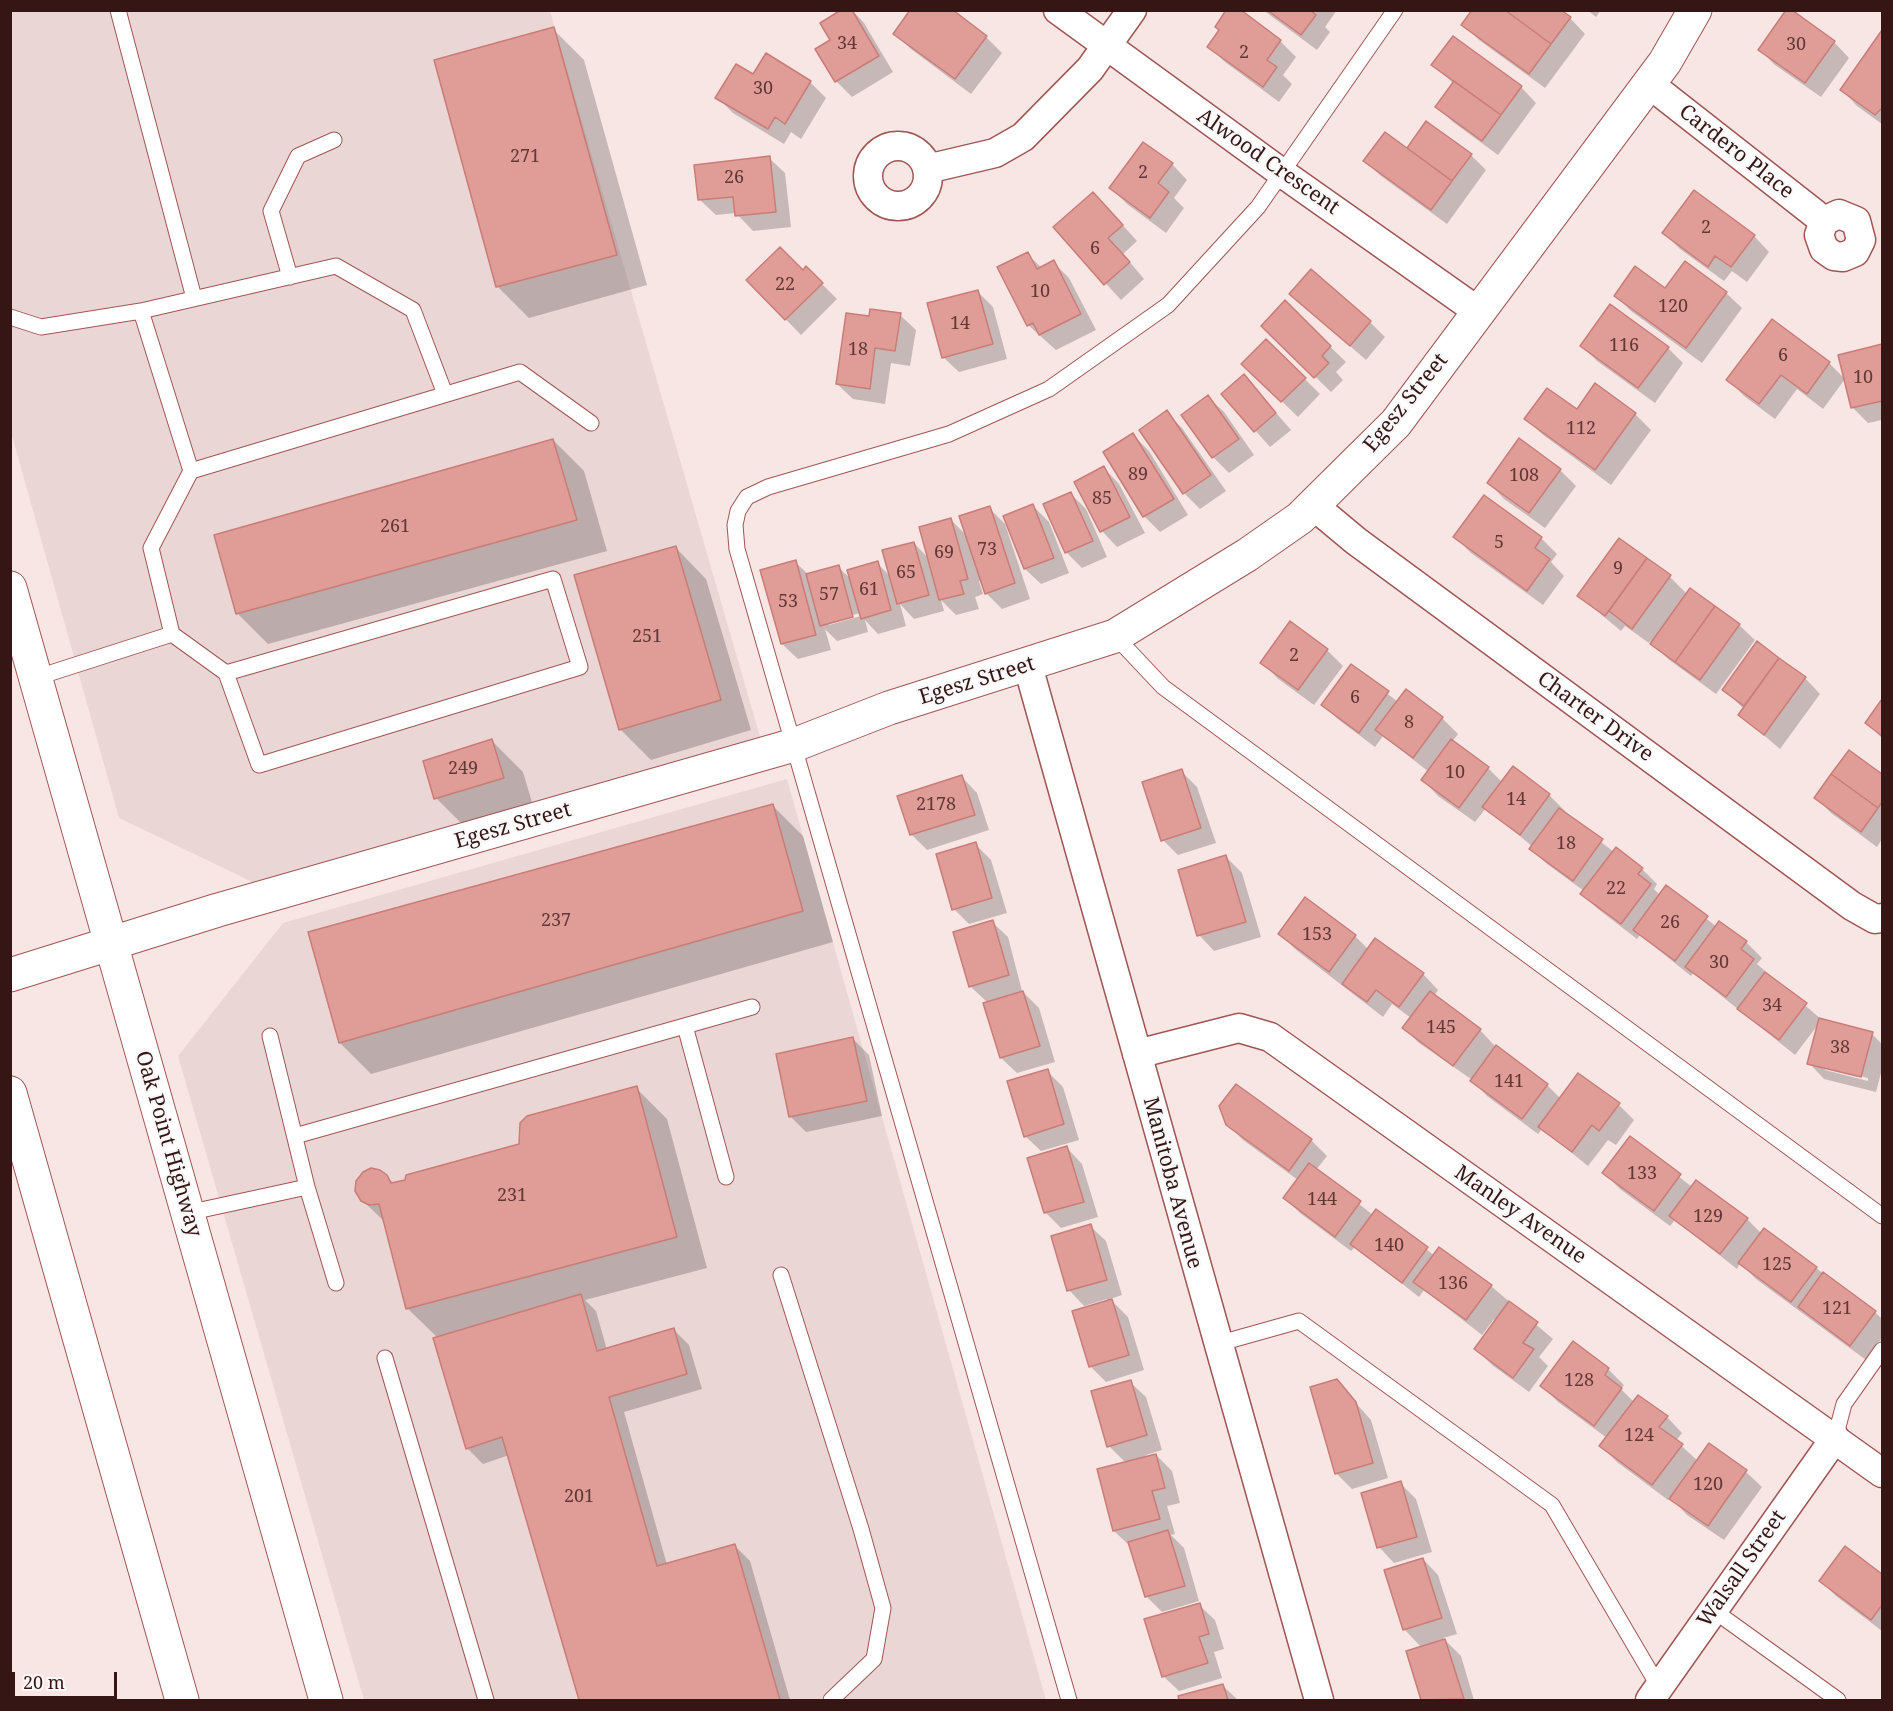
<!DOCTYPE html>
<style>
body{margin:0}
#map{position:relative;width:1893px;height:1711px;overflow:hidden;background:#f8e6e5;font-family:"Noto Serif",serif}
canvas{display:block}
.frame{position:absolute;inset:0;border:12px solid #351615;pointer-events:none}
.scale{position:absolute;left:12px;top:1672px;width:105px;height:27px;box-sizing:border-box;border:3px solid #351615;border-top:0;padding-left:8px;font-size:18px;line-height:21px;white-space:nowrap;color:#351615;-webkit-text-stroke:4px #f8f8f8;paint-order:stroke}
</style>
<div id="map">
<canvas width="1893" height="1711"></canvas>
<div class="frame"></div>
<div class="scale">20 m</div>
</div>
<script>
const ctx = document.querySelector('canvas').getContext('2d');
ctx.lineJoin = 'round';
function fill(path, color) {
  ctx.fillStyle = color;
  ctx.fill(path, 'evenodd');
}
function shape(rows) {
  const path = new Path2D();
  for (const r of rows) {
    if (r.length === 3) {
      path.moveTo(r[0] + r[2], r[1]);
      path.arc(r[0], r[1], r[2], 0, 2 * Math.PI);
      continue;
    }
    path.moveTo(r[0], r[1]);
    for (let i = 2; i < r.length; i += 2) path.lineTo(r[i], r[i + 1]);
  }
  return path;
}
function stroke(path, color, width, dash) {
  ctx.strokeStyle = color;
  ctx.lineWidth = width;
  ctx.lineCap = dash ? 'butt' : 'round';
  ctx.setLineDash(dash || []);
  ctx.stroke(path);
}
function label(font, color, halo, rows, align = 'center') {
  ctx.font = font + ' "Noto Serif",serif';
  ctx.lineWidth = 4.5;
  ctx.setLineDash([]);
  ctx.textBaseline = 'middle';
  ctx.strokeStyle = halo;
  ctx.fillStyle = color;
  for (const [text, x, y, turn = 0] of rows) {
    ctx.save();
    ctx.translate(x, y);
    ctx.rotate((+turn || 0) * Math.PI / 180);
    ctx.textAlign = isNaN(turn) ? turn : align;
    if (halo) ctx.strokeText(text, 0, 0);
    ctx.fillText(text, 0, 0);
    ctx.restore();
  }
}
fill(shape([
 [10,11,550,11,763,747,263,887,119,818,11,432],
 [787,779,1046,1700,364,1700,178,1056,283,923]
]), '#ead6d5');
fill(shape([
 [852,10,864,23,893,72,852,97,836,81,832,40],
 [1263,10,1337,10,1325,27,1330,32,1317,50],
 [1587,10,1601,10,1596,17],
 [1570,18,1585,34,1545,88,1479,40,1463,24],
 [553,29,584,60,647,285,529,318,498,287,436,61],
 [1882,32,1882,124,1857,106,1842,90],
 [895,34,986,37,1002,53,971,94,911,49],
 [1280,41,1296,57,1283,75,1292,84,1279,102,1225,62,1209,47],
 [1834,42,1849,58,1821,97,1775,65,1760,50],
 [766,55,810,82,826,98,801,139,791,132,784,144,733,113,717,97,754,76],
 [1433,65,1521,87,1536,103,1498,155,1453,122,1437,107,1454,84],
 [1427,123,1471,155,1486,170,1447,224,1381,176,1365,161,1407,150],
 [769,158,785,173,791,227,753,231,736,213,716,215,700,200],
 [1172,164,1187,180,1174,198,1184,208,1166,233,1127,204,1111,188],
 [1109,210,1137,241,1123,254,1144,279,1121,300,1055,228],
 [1664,233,1754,236,1769,252,1747,282,1732,271,1724,281,1680,249],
 [1027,254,1042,268,1053,262,1069,278,1096,330,1056,350,1028,325],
 [806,268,837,299,801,335,748,280,803,272],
 [1665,290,1726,293,1742,308,1702,363,1631,311,1616,296],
 [977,291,993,307,1007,359,959,372,943,357],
 [1291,294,1370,322,1385,337,1366,360],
 [1285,303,1346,362,1336,372,1343,380,1331,392,1263,326],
 [900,315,916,330,910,366,891,363,885,404,853,399,837,384,870,318],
 [1772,321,1829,363,1845,379,1823,409,1797,389,1775,419,1744,396,1728,380],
 [1266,341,1320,394,1298,417,1259,379],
 [1582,346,1668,348,1683,363,1655,403,1597,361],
 [1882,346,1882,420,1868,423,1852,407,1840,356],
 [1244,376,1291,430,1270,447,1223,394],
 [1596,385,1635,414,1651,430,1611,485,1542,434,1526,419,1577,411],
 [1208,397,1224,412,1254,455,1229,473,1213,457,1183,415],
 [1166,412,1182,428,1226,491,1200,509,1184,493,1141,430],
 [1133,435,1149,451,1188,515,1160,532,1144,516],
 [553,440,584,471,607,551,268,644,237,613],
 [1519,440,1560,470,1576,486,1545,528,1504,499,1489,483],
 [1104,468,1119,484,1145,533,1117,547,1102,531,1076,483],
 [1071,494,1086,509,1107,557,1082,568,1066,552],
 [1484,497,1541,538,1557,554,1551,562,1564,576,1543,605,1471,553,1455,537],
 [1033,506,1049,522,1069,573,1041,584,1025,569],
 [989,508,1005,524,1030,599,1002,609,986,593,982,580,979,581,983,594,975,597,979,609,956,615,941,600,944,611,914,619,900,604,906,626,878,634,865,620,868,632,837,641,825,629,831,650,798,659,782,644,795,562,809,575,838,567,852,580,877,563,891,577,914,543,929,559,951,520,967,536],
 [860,613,861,616,829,625,829,622],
 [1619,540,1670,577,1687,594,1739,625,1755,640,1716,694,1668,659,1650,641,1649,643,1625,626,1621,631,1579,596],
 [675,547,706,579,751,730,651,760,620,729],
 [1757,644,1805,678,1820,694,1780,749,1740,715,1744,709,1724,690],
 [1327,650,1343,666,1314,705,1277,678,1262,662],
 [1352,666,1398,702,1442,718,1458,734,1452,742,1488,768,1502,782,1549,795,1565,811,1563,813,1614,852,1642,869,1657,884,1654,889,1660,895,1666,887,1717,927,1720,923,1746,942,1762,958,1757,964,1822,1020,1872,1034,1882,1044,1882,1069,1876,1092,1824,1079,1809,1063,1820,1022,1795,1055,1693,973,1691,976,1640,935,1637,939,1598,909,1582,894,1584,891,1547,864,1531,849,1533,847,1486,808,1475,822,1438,796,1423,780,1429,772,1383,736,1375,747,1339,720,1323,705],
 [1825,1067,1868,1078,1868,1081,1825,1070],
 [1882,701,1882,738,1867,723],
 [492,741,523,772,534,809,467,829,436,798],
 [1849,752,1882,775,1882,839,1877,847,1831,813,1816,798],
 [1181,771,1197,787,1216,843,1178,855,1163,840],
 [962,777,977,793,989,830,927,850,911,834],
 [772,805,803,836,833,942,371,1074,340,1043],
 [975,844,991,860,1007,913,969,924,954,909],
 [1226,857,1242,873,1261,937,1214,951,1199,935],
 [1305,899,1355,936,1369,950,1423,974,1438,990,1434,996,1480,1030,1495,1046,1547,1085,1561,1099,1619,1105,1634,1120,1616,1145,1608,1140,1588,1166,1542,1129,1538,1134,1487,1096,1471,1079,1419,1043,1404,1028,1411,1018,1392,1004,1383,1017,1295,949,1280,934],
 [992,922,1008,937,1022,991,1039,1008,1055,1062,1017,1073,1001,1058,988,1003,970,986],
 [853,1039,869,1055,882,1116,806,1132,790,1116],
 [1047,1071,1063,1087,1079,1140,1041,1151,1025,1136],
 [1236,1086,1311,1140,1327,1156,1316,1170,1373,1215,1376,1211,1435,1256,1440,1249,1491,1286,1553,1339,1539,1357,1548,1366,1529,1392,1492,1365,1476,1349,1496,1321,1494,1319,1482,1335,1424,1290,1419,1297,1355,1247,1351,1251,1300,1213,1285,1198,1298,1180,1243,1140,1227,1124],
 [636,1088,667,1119,707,1268,585,1300,596,1311,607,1350,674,1330,689,1345,702,1389,624,1412,667,1565,735,1546,750,1561,790,1700,580,1700,509,1455,483,1464,467,1448,438,1338,407,1308,386,1223,362,1200,387,1176,394,1184,520,1146],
 [1630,1138,1692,1187,1747,1219,1762,1234,1816,1268,1875,1312,1882,1319,1882,1338,1866,1360,1756,1279,1740,1263,1737,1269,1675,1220,1670,1226,1620,1189,1604,1173],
 [1067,1148,1082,1164,1098,1217,1061,1228,1045,1212],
 [1090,1226,1106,1241,1122,1295,1110,1299,1128,1317,1144,1370,1106,1382,1090,1366,1107,1299,1084,1306,1069,1290],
 [1573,1343,1608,1369,1624,1385,1621,1389,1634,1402,1667,1417,1682,1433,1676,1441,1698,1461,1709,1445,1746,1472,1762,1487,1724,1540,1687,1515,1670,1497,1668,1500,1617,1462,1601,1446,1607,1438,1558,1402,1542,1386],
 [1336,1381,1371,1420,1388,1478,1352,1489,1336,1473],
 [1130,1382,1146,1397,1162,1450,1146,1455,1147,1458,1156,1455,1172,1471,1180,1503,1167,1506,1175,1534,1171,1535,1184,1548,1199,1601,1162,1612,1146,1596,1130,1546,1114,1531,1126,1463,1109,1446],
 [1400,1483,1416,1499,1432,1552,1394,1563,1379,1547],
 [1845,1548,1882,1575,1882,1631,1836,1596,1821,1581],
 [1423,1559,1438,1575,1457,1634,1443,1638,1461,1656,1474,1700,1423,1700,1408,1652,1422,1648,1404,1629],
 [1199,1605,1215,1620,1224,1649,1214,1652,1222,1678,1179,1691,1163,1676],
 [1222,1685,1238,1700,1180,1700,1180,1697]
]), '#0003');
const building = shape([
 [841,10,852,10,879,56,835,82,815,49,830,40,820,23,841,10],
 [910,10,953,10,987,36,955,79,893,34,910,10],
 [1226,10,1241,10,1281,40,1267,60,1277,67,1263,87,1207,47,1219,30,1215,27,1226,10],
 [1267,10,1310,10,1316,15,1301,35,1267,10],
 [1472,10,1505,10,1551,44,1529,74,1461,25,1472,10],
 [1505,10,1561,10,1571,17,1551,44,1505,10],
 [1786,10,1792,10,1835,41,1805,83,1758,50,1786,10],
 [554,27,617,255,496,287,434,60,554,27],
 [1882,30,1882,108,1875,115,1840,90,1882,30],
 [1453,36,1522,86,1501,115,1431,65,1453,36],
 [766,53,811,81,785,124,775,117,768,129,715,98,736,64,753,74,766,53],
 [1454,81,1501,115,1482,141,1435,107,1454,81],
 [1426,121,1472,154,1452,181,1407,148,1426,121],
 [1385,132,1452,181,1431,210,1363,161,1385,132],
 [1143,142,1173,163,1158,183,1169,192,1150,218,1109,188,1143,142],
 [770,156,776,212,735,216,733,197,698,200,694,165,770,156],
 [1694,190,1755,235,1731,267,1715,256,1708,267,1662,233,1694,190],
 [1093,192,1123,225,1108,238,1130,262,1104,285,1053,227,1093,192],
 [780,247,803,270,806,266,823,283,785,320,746,280,780,247],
 [1028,252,1037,269,1054,260,1081,314,1039,335,1033,323,1027,326,997,267,1028,252],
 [1685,261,1727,292,1686,348,1614,296,1635,266,1665,288,1685,261],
 [1311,269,1371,321,1350,346,1289,294,1311,269],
 [978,290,993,344,942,358,927,303,978,290],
 [1285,300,1331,346,1322,356,1329,363,1314,378,1261,326,1285,300],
 [1610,304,1669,347,1638,388,1580,346,1610,304],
 [870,309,901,313,895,351,875,348,870,389,836,384,846,313,869,316,870,309],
 [1772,319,1830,362,1807,394,1781,375,1759,404,1726,380,1772,319],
 [1266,339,1306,378,1281,402,1241,364,1266,339],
 [1882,344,1882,401,1851,408,1838,355,1882,344],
 [1244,374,1276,413,1254,432,1221,394,1244,374],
 [1595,383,1636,413,1595,470,1524,419,1547,388,1577,409,1595,383],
 [1208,395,1239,439,1212,458,1181,415,1208,395],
 [1167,410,1211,475,1183,494,1139,430,1167,410],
 [1133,433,1174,499,1143,517,1103,452,1133,433],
 [1519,438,1561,469,1529,513,1487,483,1519,438],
 [553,439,577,520,236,614,214,535,553,439],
 [1104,466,1130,517,1100,532,1074,482,1104,466],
 [1071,492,1093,541,1065,553,1043,504,1071,492],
 [1484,495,1542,537,1535,548,1550,559,1527,591,1453,537,1484,495],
 [1033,504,1054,558,1024,569,1003,516,1033,504],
 [990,506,1015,583,985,594,959,516,990,506],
 [951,518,968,579,960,581,964,594,939,600,919,527,951,518],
 [1619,538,1647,558,1605,616,1577,596,1619,538],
 [914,542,929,595,897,604,882,550,914,542],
 [676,546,721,700,619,730,574,575,676,546],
 [1647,558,1671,575,1632,629,1609,611,1647,558],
 [796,560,816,635,781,644,760,570,796,560],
 [878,561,891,610,861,619,847,570,878,561],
 [839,565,853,617,820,626,806,574,839,565],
 [1690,588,1715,606,1675,662,1650,644,1690,588],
 [1715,606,1740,624,1700,680,1675,662,1715,606],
 [1290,621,1328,649,1298,690,1260,663,1290,621],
 [1757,641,1779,658,1744,706,1722,690,1757,641],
 [1779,658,1806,677,1764,735,1738,715,1779,658],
 [1351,664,1389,691,1359,733,1321,705,1351,664],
 [1406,689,1443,717,1413,758,1375,730,1406,689],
 [1882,699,1882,736,1865,723,1882,699],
 [492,739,504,778,434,799,423,761,492,739],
 [1451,739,1489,767,1459,808,1421,780,1451,739],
 [1849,750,1882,774,1882,802,1878,808,1831,774,1849,750],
 [1513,766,1550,794,1520,835,1482,807,1513,766],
 [1182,769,1201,828,1161,841,1142,782,1182,769],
 [1831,774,1878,808,1861,832,1814,798,1831,774],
 [962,775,975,815,910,835,897,796,962,775],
 [773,804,803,911,339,1043,308,932,773,804],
 [1559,808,1603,839,1573,881,1529,849,1559,808],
 [976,842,992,898,952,910,936,854,976,842],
 [1616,847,1643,868,1638,874,1651,884,1621,924,1580,894,1616,847],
 [1226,855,1246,922,1197,936,1178,870,1226,855],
 [1666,885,1708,916,1675,961,1633,930,1666,885],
 [1305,897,1356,935,1329,972,1278,934,1305,897],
 [993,920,1009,975,969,987,953,932,993,920],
 [1719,921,1747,941,1741,949,1754,959,1726,997,1685,967,1719,921],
 [1375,938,1424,973,1399,1007,1376,990,1367,1002,1342,984,1375,938],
 [1765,972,1807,1003,1779,1040,1737,1009,1765,972],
 [1023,991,1040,1046,1000,1058,983,1003,1023,991],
 [1430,991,1481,1029,1453,1066,1402,1028,1430,991],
 [1819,1018,1873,1032,1861,1077,1807,1064,1819,1018],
 [853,1037,867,1101,789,1117,776,1054,853,1037],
 [1496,1045,1548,1084,1522,1119,1470,1081,1496,1045],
 [1048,1069,1064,1124,1024,1137,1007,1081,1048,1069],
 [1578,1073,1620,1103,1599,1131,1592,1125,1572,1152,1538,1127,1578,1073],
 [1236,1084,1312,1139,1289,1171,1226,1125,1219,1106,1236,1084],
 [637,1086,677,1237,406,1309,379,1204,369,1205,361,1201,355,1191,356,1181,363,1172,371,1168,380,1170,387,1175,391,1183,405,1180,406,1175,519,1144,520,1123,527,1116,637,1086],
 [1630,1136,1681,1174,1654,1211,1602,1173,1630,1136],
 [1067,1146,1084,1202,1044,1213,1027,1158,1067,1146],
 [1309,1163,1361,1201,1335,1237,1283,1198,1309,1163],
 [1696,1180,1748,1218,1720,1254,1669,1216,1696,1180],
 [1376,1209,1428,1247,1402,1283,1350,1244,1376,1209],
 [1091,1224,1107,1280,1067,1291,1051,1236,1091,1224],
 [1764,1228,1817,1267,1791,1302,1738,1263,1764,1228],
 [1439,1247,1492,1285,1466,1320,1413,1282,1439,1247],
 [1823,1272,1876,1311,1850,1346,1798,1307,1823,1272],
 [581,1294,597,1351,674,1328,687,1374,609,1397,657,1566,735,1544,780,1700,579,1700,502,1437,466,1449,433,1338,581,1294],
 [1112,1299,1129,1355,1089,1367,1072,1311,1112,1299],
 [1509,1301,1538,1322,1523,1343,1534,1349,1513,1378,1474,1349,1509,1301],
 [1573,1341,1609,1368,1605,1375,1622,1388,1594,1426,1540,1386,1573,1341],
 [1337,1379,1356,1402,1373,1463,1335,1474,1310,1387,1337,1379],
 [1131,1380,1147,1435,1107,1447,1091,1391,1131,1380],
 [1638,1395,1668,1416,1659,1427,1683,1444,1652,1485,1599,1446,1638,1395],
 [1709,1443,1747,1470,1708,1526,1669,1499,1709,1443],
 [1156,1454,1165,1488,1152,1491,1160,1519,1113,1531,1097,1469,1156,1454],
 [1401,1481,1417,1537,1377,1548,1361,1493,1401,1481],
 [1168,1530,1185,1586,1145,1597,1128,1542,1168,1530],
 [1845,1546,1882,1574,1882,1605,1871,1620,1819,1581,1845,1546],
 [1423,1558,1442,1618,1403,1630,1384,1570,1423,1558],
 [1200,1603,1209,1634,1199,1637,1208,1663,1162,1677,1144,1619,1200,1603],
 [1445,1639,1464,1699,1421,1700,1406,1651,1445,1639],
 [1223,1684,1228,1700,1179,1700,1178,1696,1223,1684]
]);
fill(building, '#e09c97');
stroke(building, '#ca7c77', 1.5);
const service = shape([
 [118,10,194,298],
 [290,277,271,211,298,156,334,140],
 [141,311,336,266,413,310,445,394],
 [10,317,41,327,141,311,191,471,151,548,172,634],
 [191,471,520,372,591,423],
 [1115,636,1163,687,1882,1216],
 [35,678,172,634,226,673,259,765,580,667,553,579,226,673],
 [685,1026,726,1177],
 [270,1036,307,1187,336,1283],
 [295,1136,752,1007],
 [187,1213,307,1187],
 [781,1275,861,1529,883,1608,874,1659,831,1700],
 [1217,1344,1299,1321,1552,1505,1659,1687],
 [385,1358,486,1700],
 [1835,1438,1844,1404,1882,1350],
 [1713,1610,1838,1700],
 [1069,1700,737,549,735,525,738,511,747,497,768,487,949,434,1049,389,1168,305,1258,207,1395,10]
]);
const minor = shape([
 [1058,10,1282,173,1479,312],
 [1648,83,1824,221,1819,235,1824,249,1834,256,1843,257,1855,252,1861,240,1856,221,1839,214,1824,221],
 [898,176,30],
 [927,169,995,153,1023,137,1090,69,1132,10],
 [1314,506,1356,541,1852,906,1875,919,1882,918],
 [1028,666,1319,1700],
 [1137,1054,1239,1028,1270,1037,1882,1473],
 [1650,1700,1835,1438]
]);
const tertiary = shape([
 [10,975,218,910,794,745,889,708,1115,636,1247,555,1300,518,1396,423,1665,62,1695,10]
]);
const primary = shape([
 [10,588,326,1700],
 [10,1093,182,1700]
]);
stroke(service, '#a05653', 17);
stroke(minor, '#a05653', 31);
stroke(tertiary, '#a05653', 35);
stroke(primary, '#a05653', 35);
stroke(service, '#fff', 15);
stroke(minor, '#fff', 28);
stroke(tertiary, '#fff', 33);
stroke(primary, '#fff', 33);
label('18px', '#603836', null, [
 ["34",847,44],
 ["30",1796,45],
 ["2",1244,53],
 ["30",763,89],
 ["271",525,157],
 ["2",1143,173],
 ["26",734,178],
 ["2",1706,228],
 ["6",1095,249],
 ["22",785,285],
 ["10",1040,292],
 ["120",1673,307],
 ["14",960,324],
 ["116",1624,346],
 ["18",858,350],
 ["6",1783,356],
 ["10",1863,378],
 ["112",1581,429],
 ["89",1138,475],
 ["108",1524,476],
 ["85",1102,499],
 ["261",395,527],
 ["5",1499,543],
 ["73",987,550],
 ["69",944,553],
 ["9",1618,569],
 ["65",906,573],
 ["61",869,590],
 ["57",829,595],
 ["53",788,602],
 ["251",647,637],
 ["2",1294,656],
 ["6",1355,698],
 ["8",1409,723],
 ["249",463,769],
 ["10",1455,773],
 ["14",1516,800],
 ["2178",936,805],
 ["18",1566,844],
 ["22",1616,889],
 ["237",556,921],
 ["26",1670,923],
 ["153",1317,935],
 ["30",1719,963],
 ["34",1772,1006],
 ["145",1441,1028],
 ["38",1840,1048],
 ["141",1509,1082],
 ["133",1642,1174],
 ["231",512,1196],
 ["144",1322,1200],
 ["129",1708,1217],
 ["140",1389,1246],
 ["125",1777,1265],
 ["136",1453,1284],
 ["121",1837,1309],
 ["128",1579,1381],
 ["124",1639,1436],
 ["120",1708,1485],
 ["201",579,1497]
]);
label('21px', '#351615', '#f8f8f8', [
 ["Cardero Place",1736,152,38],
 ["Alwood Crescent",1268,162,35],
 ["Egesz Street",1406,403,-51],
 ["Egesz Street",977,681,-17],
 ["Charter Drive",1595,717,36],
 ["Egesz Street",513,826,-16],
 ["Oak Point Highway",168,1144,74],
 ["Manitoba Avenue",1172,1183,75],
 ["Manley Avenue",1520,1215,35],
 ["Walsall Street",1742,1569,-55]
]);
</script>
